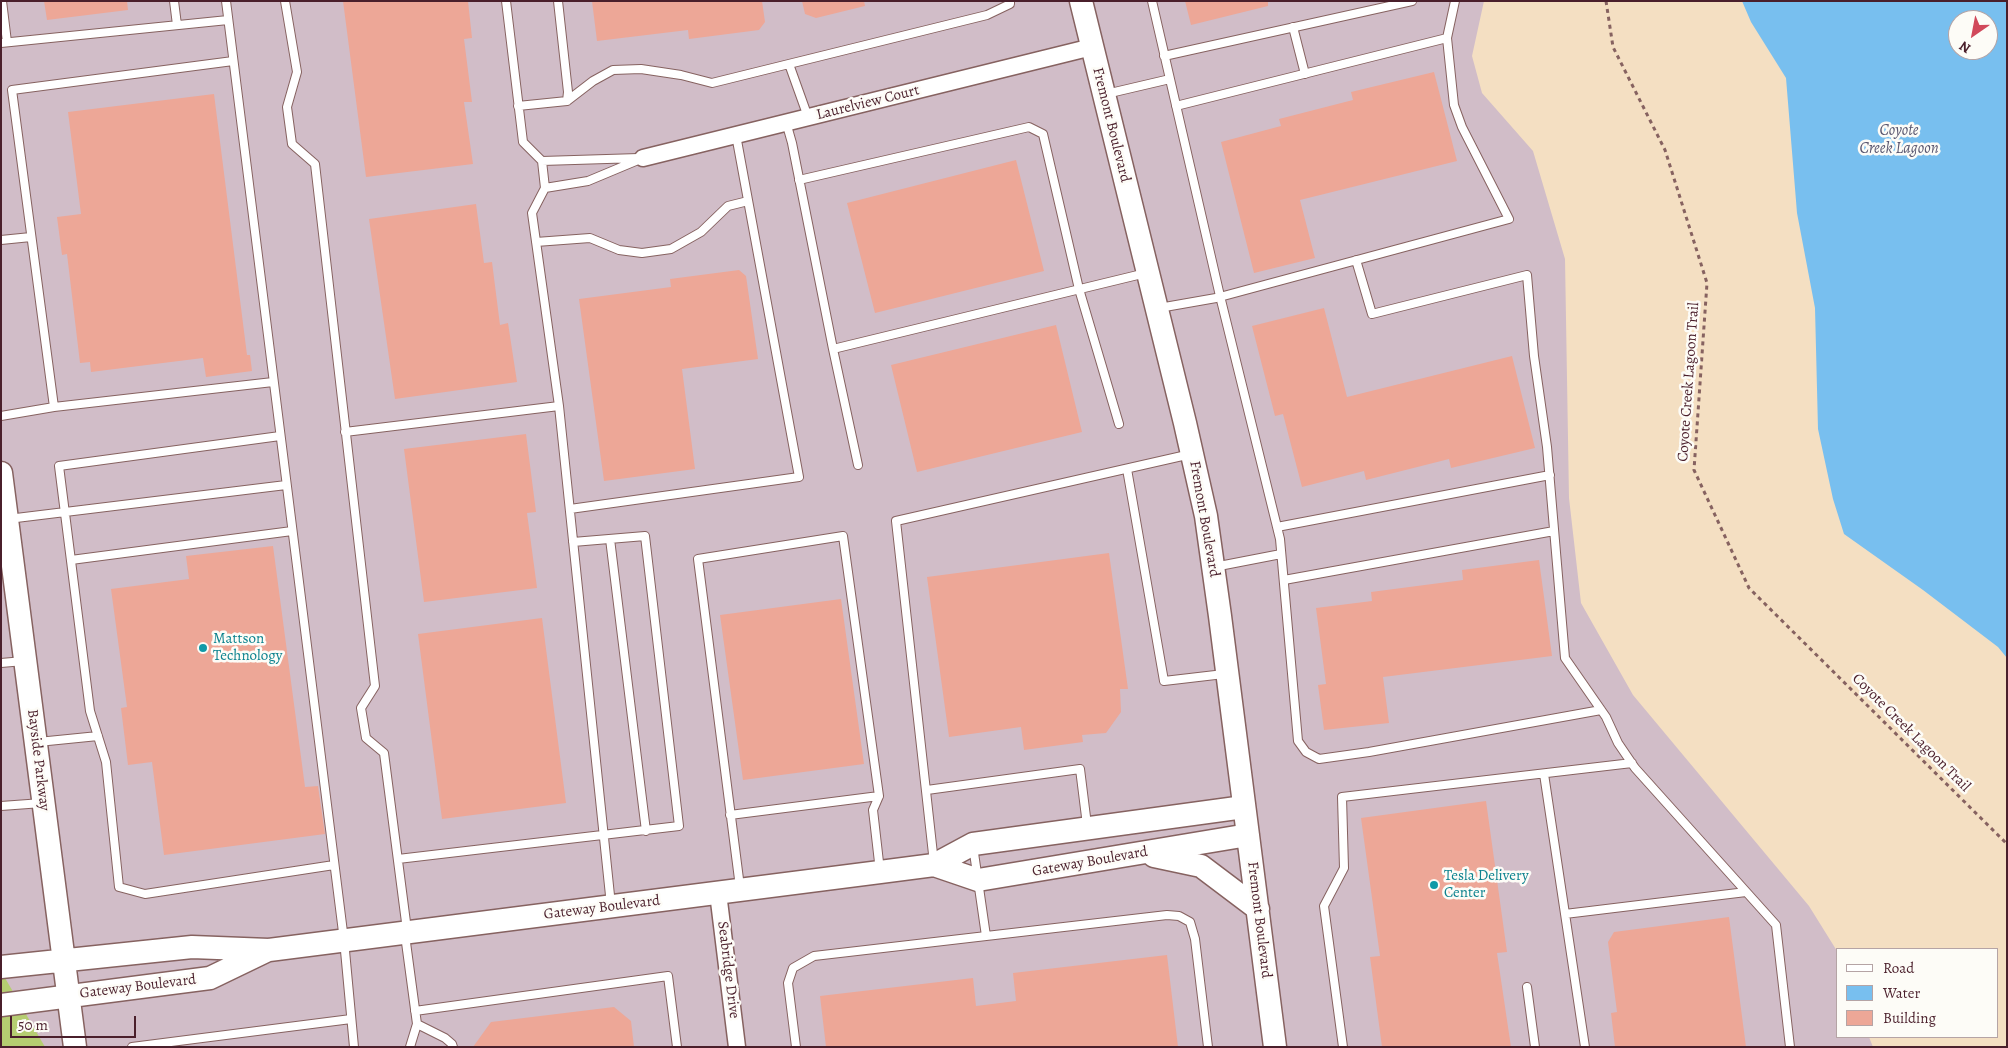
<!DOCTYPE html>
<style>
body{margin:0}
#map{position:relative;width:2008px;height:1048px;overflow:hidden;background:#f4dfc2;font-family:Alegreya,serif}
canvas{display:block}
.frame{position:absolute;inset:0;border:2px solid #4a1f2b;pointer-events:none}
.legend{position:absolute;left:1836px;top:948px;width:162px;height:90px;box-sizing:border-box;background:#fdfcf7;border:1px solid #b5a4a5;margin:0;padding:6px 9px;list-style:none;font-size:15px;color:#4a1f2b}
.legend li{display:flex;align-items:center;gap:10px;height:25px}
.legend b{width:25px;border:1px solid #b5a4a5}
.north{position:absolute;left:1948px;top:10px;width:50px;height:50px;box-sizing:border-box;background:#fdfcf7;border:1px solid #b5a4a5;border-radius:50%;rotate:213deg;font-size:14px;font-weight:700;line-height:20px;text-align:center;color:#4a1f2b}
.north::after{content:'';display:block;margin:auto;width:18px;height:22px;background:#d1495b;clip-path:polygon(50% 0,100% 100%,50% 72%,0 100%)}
.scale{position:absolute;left:10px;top:1016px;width:126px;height:22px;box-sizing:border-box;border:2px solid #4a1f2b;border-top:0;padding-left:6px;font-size:15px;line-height:18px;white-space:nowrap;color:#4a1f2b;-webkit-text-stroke:4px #fdfcf7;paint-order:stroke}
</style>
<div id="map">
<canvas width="2008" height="1048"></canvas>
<div class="frame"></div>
<ul class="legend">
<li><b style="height:6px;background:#fff"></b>Road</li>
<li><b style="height:14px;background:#78bfef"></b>Water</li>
<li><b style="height:14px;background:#eda797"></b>Building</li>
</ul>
<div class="north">N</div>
<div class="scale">50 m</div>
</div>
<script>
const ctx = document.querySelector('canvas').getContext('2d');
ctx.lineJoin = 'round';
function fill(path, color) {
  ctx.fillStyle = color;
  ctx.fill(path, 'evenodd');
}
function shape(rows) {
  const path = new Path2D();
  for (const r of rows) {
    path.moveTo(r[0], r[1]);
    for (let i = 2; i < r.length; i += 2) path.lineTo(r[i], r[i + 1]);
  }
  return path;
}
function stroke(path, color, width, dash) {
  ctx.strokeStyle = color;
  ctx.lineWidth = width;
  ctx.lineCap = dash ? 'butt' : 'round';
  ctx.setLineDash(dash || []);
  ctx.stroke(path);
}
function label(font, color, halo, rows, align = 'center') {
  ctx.font = font + ' Alegreya,serif';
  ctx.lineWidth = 5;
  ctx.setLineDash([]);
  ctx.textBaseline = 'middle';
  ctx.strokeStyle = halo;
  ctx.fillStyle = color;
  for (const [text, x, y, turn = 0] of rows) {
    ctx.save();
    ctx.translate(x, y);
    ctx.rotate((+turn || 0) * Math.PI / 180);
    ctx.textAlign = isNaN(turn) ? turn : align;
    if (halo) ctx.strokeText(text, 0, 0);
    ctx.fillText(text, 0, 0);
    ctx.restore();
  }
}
fill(shape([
 [1,1,1484,1,1472,56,1482,93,1533,151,1565,259,1569,498,1581,603,1633,695,1809,906,1837,951,1837,1037,1869,1037,1873,1047,1,1047]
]), '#d1bdc8');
fill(shape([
 [1,971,45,1047,1,1047]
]), '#b5cd71');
fill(shape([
 [1742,1,2007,1,2007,658,1998,647,1923,590,1844,534,1833,499,1818,429,1815,308,1797,213,1786,78,1751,22],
 [1958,20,1988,20,1988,50,1958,50]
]), '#78bfef');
fill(shape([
 [44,1,127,1,128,10,47,20],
 [343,1,468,1,472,38,464,39,472,102,464,102,473,164,366,177],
 [592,1,762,1,765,22,759,30,689,39,688,30,597,41],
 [802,1,864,1,865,6,816,18,805,14],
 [1185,1,1268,1,1268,6,1191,25],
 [1434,72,1457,161,1300,200,1315,258,1254,273,1221,142,1281,126,1279,119,1353,100,1351,92],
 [214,94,247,355,250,355,252,371,206,377,203,358,91,372,90,362,80,363,67,254,62,255,57,217,81,214,68,112],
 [1016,160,1044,271,875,313,847,203],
 [476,204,484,263,492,262,500,325,508,323,517,382,395,399,369,219],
 [739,270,746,276,758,359,682,369,695,469,604,481,579,299,671,287,670,279],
 [1324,308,1347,397,1512,356,1535,448,1451,468,1449,459,1366,480,1364,471,1302,487,1283,414,1275,416,1252,326],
 [1056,325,1082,432,917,472,891,365],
 [526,434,536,512,527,513,537,588,424,602,404,449],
 [273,546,305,787,318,786,325,834,164,855,152,762,128,765,121,708,127,707,111,589,189,579,186,556],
 [1109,553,1128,689,1120,689,1121,712,1106,733,1082,735,1083,742,1024,750,1021,727,949,737,927,577],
 [1539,560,1552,656,1383,677,1389,723,1324,730,1318,685,1326,684,1316,608,1372,601,1371,592,1463,580,1462,570],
 [841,599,864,764,743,780,720,615],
 [542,618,566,803,442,819,418,634],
 [1486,801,1507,952,1497,953,1511,1047,1382,1047,1370,957,1380,956,1361,818],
 [1729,917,1746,1047,1615,1047,1611,1013,1617,1012,1608,942,1614,932],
 [1167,955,1178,1047,826,1047,820,996,973,978,976,1006,1016,1001,1013,973],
 [614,1007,631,1021,634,1047,473,1047,491,1022]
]), '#eda797');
const lane = shape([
 [2,1,7,42],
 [174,1,177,25],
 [226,1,344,940,354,1047],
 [285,1,297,72,287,107,292,144,315,164,375,686,361,708,366,738,384,753,407,930],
 [506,1,523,142,542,161,545,188,532,213,559,406,611,905],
 [558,1,568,92,567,101],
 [1152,1,1220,296,1280,539,1298,741,1306,752,1319,759,1369,752,1601,710],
 [1293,27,1305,74],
 [1,43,228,20],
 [1164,56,1412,1],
 [789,64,808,117],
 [1106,94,1170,79],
 [518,106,567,101,593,81,613,70,641,69,681,75,712,83,987,15,1010,4,1010,1],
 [1176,106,1447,38,1455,1],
 [786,122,792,143,833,349,1146,273],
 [542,161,639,158],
 [799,180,1029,127,1043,134,1079,289,1119,424],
 [545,188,588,181,643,158],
 [1,240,31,237],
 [536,242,590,238,619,250,642,253,671,249,701,232,728,206,748,201],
 [1356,260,1372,314,1527,275,1534,356,1547,447,1565,658,1606,717,1618,743,1635,768,1776,925,1790,1047],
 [1159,308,1216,298,1509,219,1462,127,1454,105,1447,38],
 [833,349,858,465],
 [54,407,12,90,233,61],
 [1,416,54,407,273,382],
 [345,432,559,406],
 [280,436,59,466,90,711,106,762,119,887,145,894,334,865],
 [1127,469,1164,681,1224,674],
 [570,509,799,477,736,135],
 [8,519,286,485],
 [1277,527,1550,475],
 [610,539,646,831],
 [71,560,292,531],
 [1214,567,1281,554],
 [1284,580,1554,531],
 [1,663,24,661],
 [38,742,98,736],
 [1544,774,1585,1047],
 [927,790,1080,769,1087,825],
 [1,806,42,803],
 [730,815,879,796],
 [973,846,986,936],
 [398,859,679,826,645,536,573,542],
 [934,863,896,521,1191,454],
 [740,887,698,559,843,536,879,796,873,810,880,871],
 [1565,914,1746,892],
 [405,935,417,1024,410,1047],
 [1527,987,1535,1047],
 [415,1011,668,976,677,1047],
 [417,1024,445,1038,452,1044,453,1047],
 [132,1047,351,1019],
 [796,1047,788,983,793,968,814,956,1167,915,1179,916,1190,922,1195,939,1208,1047],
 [1343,1047,1324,906,1344,868,1342,797,1632,763]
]);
const street = shape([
 [643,158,1092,47],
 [718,893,737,1047]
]);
const secondary = shape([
 [1081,1,1185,423,1206,516,1220,616,1275,1047],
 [1,473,75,1047],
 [1154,856,1201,866,1258,909],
 [934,865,978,880,1248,835],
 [1,967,192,947,269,950,880,872,934,865,973,844,1244,807],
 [1,1005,210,978,266,951]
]);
stroke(lane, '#866260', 10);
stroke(street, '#866260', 19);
stroke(secondary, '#866260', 25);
stroke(shape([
 [1606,1,1613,47,1665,150,1707,283,1694,470,1749,588,2007,844]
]), '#866260', 3, [4, 4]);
stroke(lane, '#fff', 8);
stroke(street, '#fff', 16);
stroke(secondary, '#fff', 22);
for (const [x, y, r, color] of [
 [203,648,5,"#0f9aa8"],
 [1434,885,5,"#0f9aa8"]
]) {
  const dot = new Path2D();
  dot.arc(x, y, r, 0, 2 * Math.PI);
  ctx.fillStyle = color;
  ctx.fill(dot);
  stroke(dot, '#fdfcf7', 2);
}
label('15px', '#4a1f2b', '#fdfcf7', [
 ["Laurelview Court",868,103,-14],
 ["Fremont Boulevard",1111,125,76],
 ["Coyote Creek Lagoon Trail",1689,382,-86],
 ["Fremont Boulevard",1204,519,80],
 ["Coyote Creek Lagoon Trail",1911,733,45],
 ["Bayside Parkway",38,760,83],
 ["Gateway Boulevard",1090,862,-10],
 ["Gateway Boulevard",602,908,-7],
 ["Fremont Boulevard",1259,920,83],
 ["Seabridge Drive",728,970,83],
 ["Gateway Boulevard",138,987,-7]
]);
label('15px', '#0d838f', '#fdfcf7', [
 ["Mattson",213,639],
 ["Technology",213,656],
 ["Tesla Delivery",1444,876],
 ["Center",1444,893]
], 'left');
label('italic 16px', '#5a5770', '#fdfcf7', [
 ["Coyote",1899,131],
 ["Creek Lagoon",1899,149]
]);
</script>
